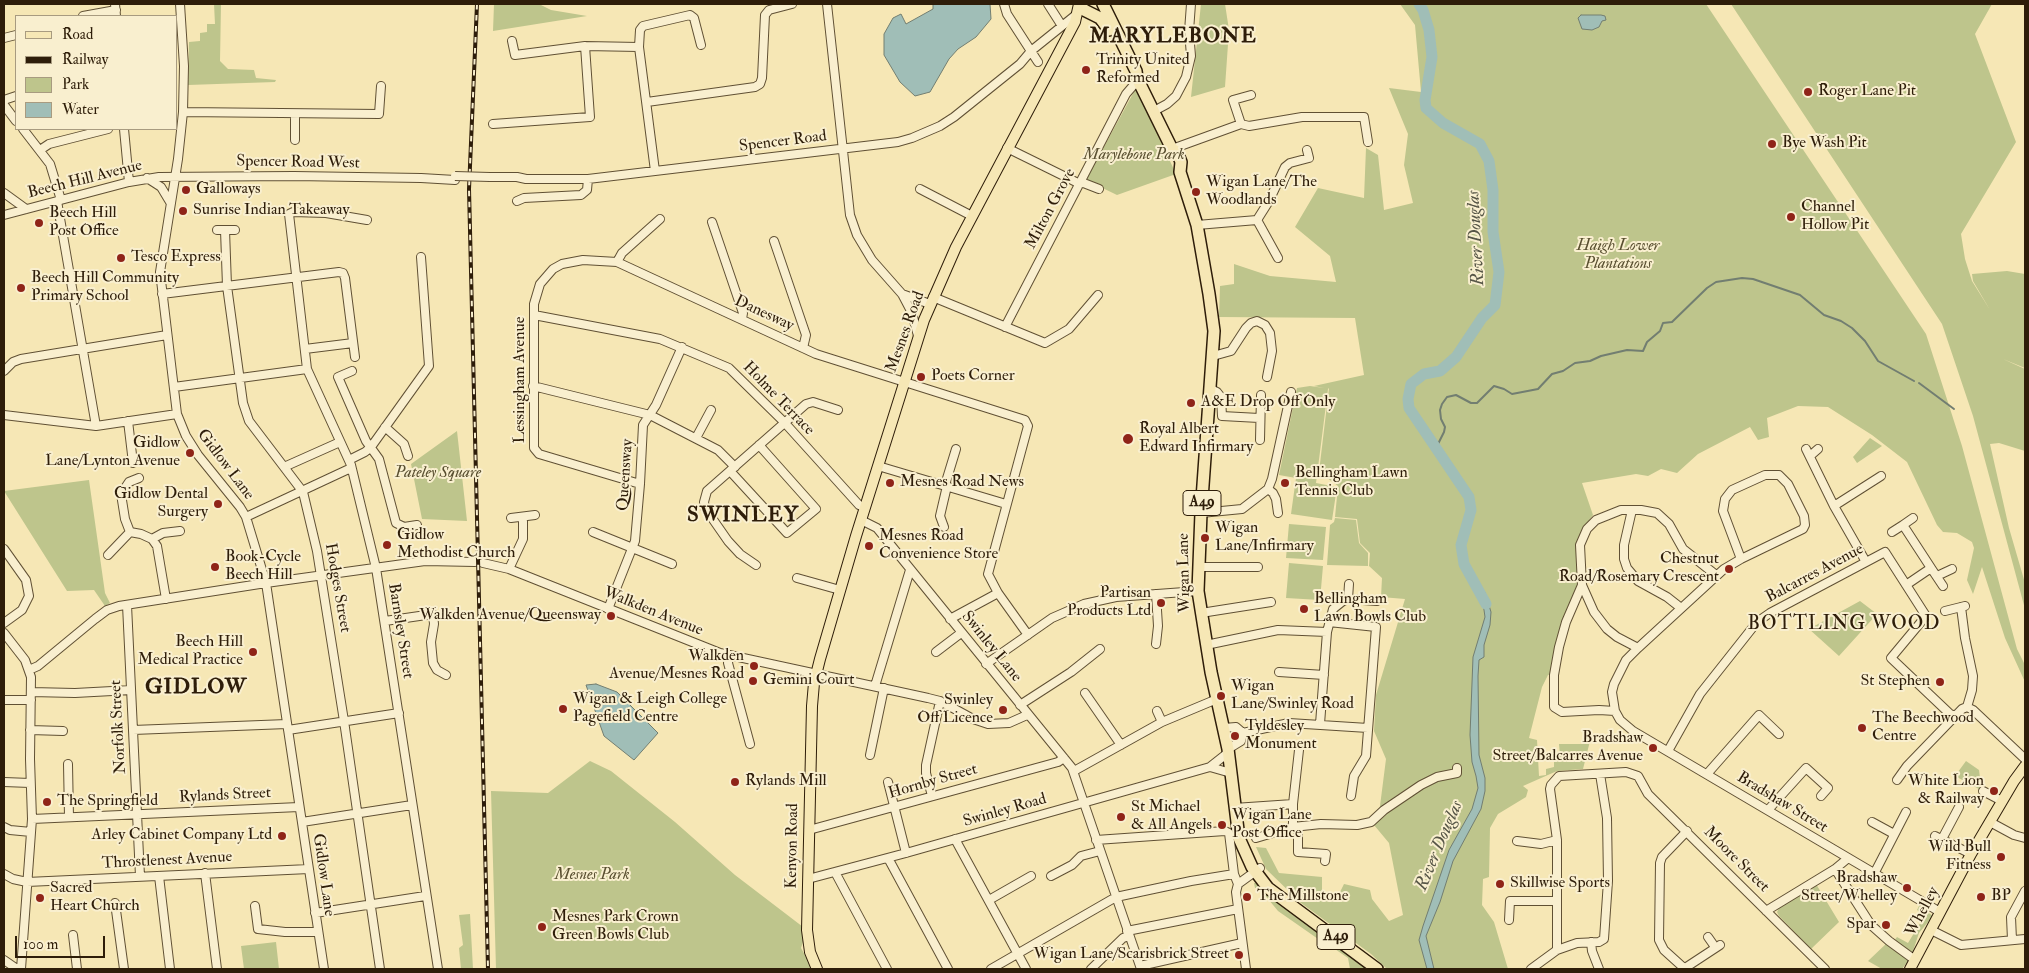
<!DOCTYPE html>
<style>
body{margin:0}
#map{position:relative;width:2029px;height:973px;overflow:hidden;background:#f6e7b5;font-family:"IM FELL Double Pica",serif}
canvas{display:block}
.frame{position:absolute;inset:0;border:5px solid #2e1d09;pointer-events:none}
.legend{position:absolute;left:15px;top:15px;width:162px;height:115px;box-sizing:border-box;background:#f9efcf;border:1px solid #a89b80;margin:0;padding:6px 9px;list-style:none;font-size:15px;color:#2e1d09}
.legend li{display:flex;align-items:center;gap:10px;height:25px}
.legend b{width:25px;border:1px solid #a89b80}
.scale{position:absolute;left:15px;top:936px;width:90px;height:22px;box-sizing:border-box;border:2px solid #2e1d09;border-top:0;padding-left:6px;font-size:15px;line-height:18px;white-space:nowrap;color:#2e1d09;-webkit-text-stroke:4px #f9efcf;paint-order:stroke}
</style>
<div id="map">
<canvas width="2029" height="973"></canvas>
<div class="frame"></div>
<ul class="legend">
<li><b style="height:6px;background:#f6e7b5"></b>Road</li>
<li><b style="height:6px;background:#2e1d09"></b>Railway</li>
<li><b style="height:14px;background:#bec58c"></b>Park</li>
<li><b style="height:14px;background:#a0beb7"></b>Water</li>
</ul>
<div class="scale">100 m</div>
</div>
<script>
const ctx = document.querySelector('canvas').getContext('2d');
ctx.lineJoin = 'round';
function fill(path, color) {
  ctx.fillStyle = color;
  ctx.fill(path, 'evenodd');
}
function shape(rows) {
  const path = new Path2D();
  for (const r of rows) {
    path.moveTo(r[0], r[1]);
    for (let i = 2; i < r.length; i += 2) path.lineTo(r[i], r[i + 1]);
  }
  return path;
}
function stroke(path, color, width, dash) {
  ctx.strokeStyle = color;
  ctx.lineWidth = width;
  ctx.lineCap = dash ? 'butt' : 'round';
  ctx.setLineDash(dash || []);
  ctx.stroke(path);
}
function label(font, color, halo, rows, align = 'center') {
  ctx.font = font + ' "IM FELL Double Pica",serif';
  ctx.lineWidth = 4;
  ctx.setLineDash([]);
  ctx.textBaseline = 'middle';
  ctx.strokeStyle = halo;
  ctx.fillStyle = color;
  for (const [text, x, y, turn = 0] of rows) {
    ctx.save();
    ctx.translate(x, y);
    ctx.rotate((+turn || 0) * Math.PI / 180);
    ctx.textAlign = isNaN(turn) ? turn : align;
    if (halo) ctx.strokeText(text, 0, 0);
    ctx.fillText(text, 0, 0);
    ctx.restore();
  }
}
fill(shape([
 [214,4,221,4,220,61,228,69,254,70,256,78,276,80,275,82,188,85,189,42,200,41,200,33,207,32,207,24,215,24],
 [494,4,539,4,551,10,587,16,493,31],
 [1201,4,1225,4,1229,30,1225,87,1191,97],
 [1400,4,1706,4,1926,334,1962,446,2017,649,2025,665,2025,682,2005,638,1982,567,1973,594,1967,580,1974,548,1972,542,1957,533,1943,532,1937,525,1907,462,1872,435,1828,407,1798,406,1767,418,1769,437,1758,440,1750,427,1698,454,1677,473,1661,469,1648,476,1636,474,1582,483,1593,515,1584,528,1577,554,1578,583,1576,591,1552,674,1548,675,1542,687,1529,738,1537,740,1539,776,1546,775,1546,769,1554,767,1554,758,1560,756,1559,744,1582,744,1584,738,1590,741,1583,769,1557,771,1523,786,1528,790,1526,797,1498,814,1490,828,1489,877,1483,879,1482,905,1494,922,1508,969,1387,969,1371,954,1301,903,1266,869,1256,847,1266,848,1279,873,1322,877,1322,896,1337,898,1344,884,1370,890,1372,899,1389,921,1403,915,1389,843,1374,825,1380,806,1386,759,1374,731,1376,695,1405,599,1381,597,1382,578,1369,566,1370,553,1360,543,1357,519,1335,517,1338,486,1319,472,1329,388,1328,389,1316,483,1337,487,1332,520,1291,514,1296,478,1279,475,1297,388,1310,386,1324,388,1314,386,1364,375,1355,318,1219,317,1220,286,1234,284,1234,264,1270,276,1336,282,1330,256,1295,227,1318,188,1364,198,1366,148,1378,155,1384,210,1413,203,1404,165,1408,134,1389,88,1421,92,1415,25],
 [1731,4,1992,4,1975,34,2016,142,1961,234,1965,259,1972,281,1990,310,1973,281,1972,274,2007,271,2025,274,2025,368,2003,359,2025,369,2025,451,1999,443,1990,444,2009,528,2025,583,2025,609,1973,416,1942,324],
 [1136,88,1176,174,1117,195,1086,180],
 [457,431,467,521,422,519,411,464],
 [1870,438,1882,446,1857,463,1853,457],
 [89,480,105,593,110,603,105,606,94,590,67,591,4,491],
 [1335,518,1356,520,1359,543,1368,553,1368,566,1327,565,1330,525,1334,522],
 [1289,524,1326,527,1323,560,1286,558],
 [1289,563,1323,566,1320,600,1286,598],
 [1860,601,1877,614,1839,656,1809,629],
 [590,761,611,771,675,822,735,875,807,930,801,948,813,969,496,969,491,791,548,793],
 [1966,761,1979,770,1981,786,1979,789,1955,776],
 [1254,883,1260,883,1372,969,1350,969,1348,958,1332,947,1320,947,1321,941,1278,911,1259,888,1255,888],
 [1816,884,1839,922,1811,949,1779,916,1777,912,1779,908],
 [1919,906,1933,916,1919,933,1912,954,1894,941,1897,937,1908,943,1925,915,1917,910],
 [470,914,473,969,461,969,459,948,463,945,459,915],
 [1889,941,1911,957,1902,969,1882,969,1868,961],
 [276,942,279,969,244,969,241,946]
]), '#bec58c');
const water = shape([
 [933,4,990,4,991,19,976,37,958,49,949,59,930,92,915,96,900,82,884,55,884,34,893,18,901,14,906,24,933,9,933,4],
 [1581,15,1601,15,1605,16,1606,20,1602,21,1599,27,1592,30,1582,29,1578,18,1581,15],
 [1481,591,1485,592,1491,612,1490,625,1484,645,1484,657,1479,660,1478,676,1479,755,1485,778,1485,791,1481,809,1453,861,1440,902,1426,936,1434,969,1427,969,1419,940,1423,926,1449,850,1472,809,1478,788,1476,776,1472,762,1470,735,1473,657,1485,617,1483,603,1479,596,1481,591],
 [596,684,617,692,658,733,634,760,604,736,586,685,596,684]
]);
fill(water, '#a0beb7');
stroke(water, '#727e71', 1);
stroke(shape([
 [1919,383,1954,409],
 [1436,448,1444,432,1445,427,1441,419,1440,410,1442,404,1447,397,1456,395,1471,403,1477,403,1494,386,1504,389,1512,394,1538,389,1552,374,1563,371,1575,363,1590,361,1601,356,1627,350,1643,351,1647,342,1660,331,1663,323,1672,322,1707,288,1716,282,1742,278,1753,279,1800,295,1824,315,1841,321,1852,328,1865,341,1878,361,1914,381]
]), '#727e71', 2);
stroke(shape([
 [1419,4,1423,10,1429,30,1432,57,1425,100,1426,108,1443,123,1480,144,1489,161,1493,190,1493,232,1499,272,1495,305,1482,318,1456,357,1440,371,1424,374,1411,384,1408,399,1409,408,1469,497,1471,510,1461,545,1464,564,1486,604]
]), '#a0beb7', 11);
const minor = shape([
 [115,4,116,16],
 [180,4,184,66,183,112,178,159,160,272,177,414,186,436,198,455,240,507,246,517,266,583,324,969],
 [827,4,850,215,857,235,872,260,902,294,912,313,918,336],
 [1004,4,1007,14,1038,62],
 [1048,4,1062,26],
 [83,16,116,10],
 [4,38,16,35],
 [512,41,515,55,585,46,639,47],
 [4,100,16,96],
 [647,102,755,87,760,84,762,78,765,15,769,10,792,4],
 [4,105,16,121],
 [1154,111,1167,104,1176,96,1186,77,1191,56,1189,31,1191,4],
 [183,112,379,114,381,86],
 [493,124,590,117,585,46],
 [1241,124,1233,100,1251,95],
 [23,129,50,164,61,200],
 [124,129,129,182],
 [295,140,295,114],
 [1007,148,1080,184],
 [1172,149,1241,124,1249,126,1302,117,1364,117,1368,142],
 [40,150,49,144,108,129],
 [655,171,639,47,640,30,643,26,690,15,694,18,701,45],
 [490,177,517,177,526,179,588,179,898,142,912,138,940,126,954,117,1020,64,1031,51,1077,14],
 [147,178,161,187,170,202],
 [1081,182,1099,189],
 [920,189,972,216],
 [4,193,26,209],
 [57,201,96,426],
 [517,201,524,198,581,195,587,190,588,179],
 [4,215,129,182,159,177,294,176,421,178,455,180],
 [367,220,326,213,293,212,289,214,307,369,351,465,376,568,438,969],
 [1257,220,1278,258],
 [712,222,743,313,742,319],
 [1197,225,1257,220,1269,201,1285,167,1290,163,1309,158,1307,150],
 [217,230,235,230],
 [225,230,227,286,243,403,249,421,303,492,317,551,344,721,380,969],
 [774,241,806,335,803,348],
 [617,262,622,253,660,219],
 [162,294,339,272,343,273,345,278,355,357],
 [902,294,930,304],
 [933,297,1045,343,1069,329,1098,295],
 [534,315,660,339,729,368,784,422,859,505,865,508],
 [1005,327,1126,94,1138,80],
 [305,349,353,343],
 [1213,356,1231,351,1246,328,1251,323,1257,321,1265,325,1270,333,1272,351,1267,377],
 [4,371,13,362,21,359,167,335],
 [352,371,338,377,366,441,379,459,396,523,404,527,417,525],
 [533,386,650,415,718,450,735,467],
 [174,387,307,369],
 [1211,389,1217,392,1221,397,1222,416,1259,418],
 [4,415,96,426,177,414],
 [128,421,133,463],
 [385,427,404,444,408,456],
 [696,438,711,410],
 [1260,440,1261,395],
 [1806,449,1834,506,1866,562],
 [1810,456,1818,449],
 [349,460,365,452,371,447,429,366,421,257],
 [878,466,1006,504],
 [284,467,340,442],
 [730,471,787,533,816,509,759,445],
 [139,478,129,482,121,494,125,519,130,532,141,534,152,539,157,546,166,599],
 [640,484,539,454,534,448,534,304,540,284,553,269,562,264,583,260,617,262,816,354,1025,420,1028,426,988,574,998,593,1028,635],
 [945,485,956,449],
 [1268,489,1273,493,1276,499,1278,513],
 [1834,506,1881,476],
 [1632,510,1624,545,1624,559,1627,568,1638,581,1667,597,1681,608],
 [1201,513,1242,509,1268,489,1272,479,1291,392],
 [246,517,351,468],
 [511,518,535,515],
 [861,520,877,528,1072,768,1141,969],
 [1903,525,1913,518],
 [944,527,940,516,947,486],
 [593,532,672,564],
 [1892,532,1903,525,1931,568],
 [152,539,163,533,180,531],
 [4,549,26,580,29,596,22,610,4,623],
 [108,555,130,532],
 [1741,559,1723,511,1725,499,1732,490,1765,475,1779,475,1788,484,1804,516,1805,525,1803,529,1741,559,1724,569,1638,648,1626,660,1614,684,1612,692,1615,711,1620,720,1633,731,1940,912],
 [483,563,509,569,720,653,928,698,940,701,973,719,988,724,1009,723,1027,715],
 [756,565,740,554,728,541,705,508,704,502,707,491,806,404,813,402,838,410],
 [1199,567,1258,567],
 [509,569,523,539,523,517],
 [1937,576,1952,569],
 [797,578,840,590],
 [1582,585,1566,622,1559,647,1554,675,1554,707,1562,712,1599,710,1615,711],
 [1906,585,1931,568,1943,586],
 [1348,599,1349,584],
 [127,605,140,876],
 [1961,607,1965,638,1973,676,1972,690,1967,707],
 [608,609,635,541,640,484,643,425,656,405,682,347],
 [1945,611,1965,606],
 [1201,613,1271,602],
 [950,619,998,593],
 [385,621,433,614,434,624,431,642,433,663,437,670,446,675],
 [1329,622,1376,627,1366,756,1354,776,1351,796],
 [4,633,25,660,31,677,30,759,32,819,21,969],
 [1156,644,1158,626,1156,594],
 [1206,645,1278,630,1327,632],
 [1638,648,1617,637,1607,629,1594,612,1582,585,1580,545,1587,529,1596,520,1621,510,1641,510,1657,513,1669,524,1683,549,1716,575],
 [936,652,961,633],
 [729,656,728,663,750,744],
 [986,664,1052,618,1084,604,1116,597,1198,591],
 [29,670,38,666,95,619,107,610,119,606,266,583,425,561,475,562],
 [1279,672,1324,675],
 [875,686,910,570],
 [31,692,75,693,131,690],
 [1085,693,1121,745],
 [4,700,31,700],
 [1020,705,1071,672,1100,649],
 [1967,707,1973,710,2025,759],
 [1157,711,1162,722],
 [1320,724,1327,632,1333,609,1343,601,1348,599,1377,601],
 [1224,728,1236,727,1243,733,1241,741,1228,749],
 [30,730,63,731],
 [133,730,287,724],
 [288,730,399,713],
 [1243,733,1289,723,1368,728],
 [1668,751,1700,694,1757,622,1770,613,1885,552,1926,616,1891,658,1950,714,1956,716],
 [870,755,884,688],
 [68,764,69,817],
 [1210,767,1231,773],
 [1074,771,1162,722,1217,699],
 [1707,774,1759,715,1779,734],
 [1897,780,1907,766,1962,709,1967,707],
 [4,782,30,783],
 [888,782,906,853],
 [1983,791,2002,801],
 [932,796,926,773,926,765,940,701],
 [1234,808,1293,804],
 [1768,810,1806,768,1828,788,1821,796],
 [32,819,299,807],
 [302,822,412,805],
 [1872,822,1894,834],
 [1990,822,2014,835,2025,838],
 [4,827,10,830,31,832],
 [1293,827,1293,804,1299,750],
 [1298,827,1298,852,1326,854,1325,861],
 [809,830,1058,762,1064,758],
 [1935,836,1971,854],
 [1256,838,1293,827,1321,824,1357,825,1371,822,1384,810,1421,785,1437,777,1457,773,1457,768],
 [955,839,1026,969],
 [1942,839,1959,807],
 [1096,840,1225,831,1229,833,1234,874,1238,884,1236,892,1246,969],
 [1517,841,1541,844,1557,840],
 [888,858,948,969],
 [1835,869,1871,925,1889,941,1915,960],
 [835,872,887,969],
 [205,873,217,969],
 [4,874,13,879,27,882,309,869],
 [1874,874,1906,812],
 [159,876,170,969],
 [1051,876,1072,865,1081,856,1100,851],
 [808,879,906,853,1210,767,1229,752],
 [1238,884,1260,868],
 [989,900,1031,876],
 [115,903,124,969],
 [255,906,258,929,285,932,317,932],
 [1766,911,1835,869,1847,859],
 [315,913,425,896],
 [1509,920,1510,901,1557,901],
 [1931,930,1961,945,2025,939],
 [1127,931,1238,909],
 [73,935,77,969],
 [1708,937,1715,947],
 [2012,940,2011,917,2025,891],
 [1591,942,1592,951,1599,969],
 [1557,950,1557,840,1550,789,1551,785,1559,776,1626,772,1638,776,1648,794,1825,969],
 [4,960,17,969],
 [1140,966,1242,943],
 [1685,968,1720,945],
 [991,969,1116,897,1191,881,1234,874],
 [1091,969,1123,938,1129,936],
 [1531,969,1557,950,1577,943,1599,942,1604,939,1608,881,1607,818,1600,774],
 [1685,969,1664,950,1659,940,1660,863,1662,857,1687,831]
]);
const major = shape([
 [817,969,810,952,807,930,812,706,814,683,820,659,856,536,924,320,956,247,1075,22,1079,4],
 [1910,969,1971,854,2014,781,2025,766]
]);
const highway = shape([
 [1080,4,1084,10,1100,18,1109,30],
 [1103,4,1136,71,1137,78,1172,149,1177,152,1181,162,1180,172,1197,225,1209,294,1214,331,1201,513,1198,591,1211,672,1228,749,1239,838,1252,867,1268,888,1377,969]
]);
stroke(minor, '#605034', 10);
stroke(major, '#2e1d09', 12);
stroke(highway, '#2e1d09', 14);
stroke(minor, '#f9efcf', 8);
stroke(major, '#f6e7b5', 10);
stroke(highway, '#f6e7b5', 11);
const rail = shape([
 [477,4,469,189,488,969]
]);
stroke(rail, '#2e1d09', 4);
stroke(rail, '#f9efcf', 2, [5.5]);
const minorBridge = shape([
 [455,176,490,177]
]);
stroke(minorBridge, '#605034', 10, []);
stroke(minorBridge, '#f9efcf', 8);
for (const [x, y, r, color] of [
 [1086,70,5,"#8f2418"],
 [1808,92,5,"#8f2418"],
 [1772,144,5,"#8f2418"],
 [186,190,5,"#8f2418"],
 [1196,192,5,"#8f2418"],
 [183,211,5,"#8f2418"],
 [1791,217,5,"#8f2418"],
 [39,223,5,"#8f2418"],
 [121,258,5,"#8f2418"],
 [21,288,5,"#8f2418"],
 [921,377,5,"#8f2418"],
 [1191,403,5,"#8f2418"],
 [1128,439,6,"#8f2418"],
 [190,453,5,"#8f2418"],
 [890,483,5,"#8f2418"],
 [1285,483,5,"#8f2418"],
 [218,504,5,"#8f2418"],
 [1205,538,5,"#8f2418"],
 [387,545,5,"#8f2418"],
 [869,546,5,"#8f2418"],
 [215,567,5,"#8f2418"],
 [1729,569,5,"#8f2418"],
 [1161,603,5,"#8f2418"],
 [1304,609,5,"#8f2418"],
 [611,616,5,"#8f2418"],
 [253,652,5,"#8f2418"],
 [754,666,5,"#8f2418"],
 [753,681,5,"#8f2418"],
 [1940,682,5,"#8f2418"],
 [1221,696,5,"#8f2418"],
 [563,709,5,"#8f2418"],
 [1003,710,5,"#8f2418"],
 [1862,728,5,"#8f2418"],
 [1235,736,5,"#8f2418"],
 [1653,748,5,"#8f2418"],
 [735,782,5,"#8f2418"],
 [1994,791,5,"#8f2418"],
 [47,802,5,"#8f2418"],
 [1121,817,5,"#8f2418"],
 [1222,825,5,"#8f2418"],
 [282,836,5,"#8f2418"],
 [2001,857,5,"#8f2418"],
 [1500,884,5,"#8f2418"],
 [1907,888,5,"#8f2418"],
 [1247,897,5,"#8f2418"],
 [1981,897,5,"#8f2418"],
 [40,898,5,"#8f2418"],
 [1886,925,5,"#8f2418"],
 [542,927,5,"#8f2418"],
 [1239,955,5,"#8f2418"]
]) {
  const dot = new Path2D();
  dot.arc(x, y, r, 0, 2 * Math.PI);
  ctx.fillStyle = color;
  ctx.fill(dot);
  stroke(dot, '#f9efcf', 2);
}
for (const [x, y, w] of [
 [1202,503,38],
 [1336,937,38]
]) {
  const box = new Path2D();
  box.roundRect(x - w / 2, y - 12.5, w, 25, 4);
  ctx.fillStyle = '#f9efcf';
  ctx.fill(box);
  stroke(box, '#2e1d09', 1);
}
label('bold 15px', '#2e1d09', null, [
 ["A49",1202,503],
 ["A49",1336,937]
]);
label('16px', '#2e1d09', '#f9efcf', [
 ["Trinity United",1096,61],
 ["Reformed",1096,79],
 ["Roger Lane Pit",1818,92],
 ["Bye Wash Pit",1782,144],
 ["Wigan Lane/The",1206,183],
 ["Woodlands",1206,201],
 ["Galloways",196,190],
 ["Channel",1801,208],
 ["Hollow Pit",1801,226],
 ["Sunrise Indian Takeaway",193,211],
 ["Beech Hill",49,214],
 ["Post Office",49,232],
 ["Tesco Express",131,258],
 ["Beech Hill Community",31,279],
 ["Primary School",31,297],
 ["Poets Corner",931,377],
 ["A&E Drop Off Only",1201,403],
 ["Royal Albert",1139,430],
 ["Edward Infirmary",1139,448],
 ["Gidlow",180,444,"right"],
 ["Lane/Lynton Avenue",180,462,"right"],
 ["Bellingham Lawn",1295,474],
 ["Tennis Club",1295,492],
 ["Mesnes Road News",900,483],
 ["Gidlow Dental",208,495,"right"],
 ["Surgery",208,513,"right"],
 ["Wigan",1215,529],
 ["Lane/Infirmary",1215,547],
 ["Gidlow",397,536],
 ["Methodist Church",397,554],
 ["Mesnes Road",879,537],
 ["Convenience Store",879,555],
 ["Book-Cycle",225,558],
 ["Beech Hill",225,576],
 ["Chestnut",1719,560,"right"],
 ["Road/Rosemary Crescent",1719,578,"right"],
 ["Partisan",1151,594,"right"],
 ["Products Ltd",1151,612,"right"],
 ["Bellingham",1314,600],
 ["Lawn Bowls Club",1314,618],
 ["Walkden Avenue/Queensway",601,616,"right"],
 ["Beech Hill",243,643,"right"],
 ["Medical Practice",243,661,"right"],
 ["Walkden",744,657,"right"],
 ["Avenue/Mesnes Road",744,675,"right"],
 ["Gemini Court",763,681],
 ["St Stephen",1930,682,"right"],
 ["Wigan",1231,687],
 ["Lane/Swinley Road",1231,705],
 ["Wigan & Leigh College",573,700],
 ["Pagefield Centre",573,718],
 ["Swinley",993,701,"right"],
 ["Off Licence",993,719,"right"],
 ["The Beechwood",1872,719],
 ["Centre",1872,737],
 ["Tyldesley",1245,727],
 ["Monument",1245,745],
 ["Bradshaw",1643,739,"right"],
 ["Street/Balcarres Avenue",1643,757,"right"],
 ["Rylands Mill",745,782],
 ["White Lion",1984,782,"right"],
 ["& Railway",1984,800,"right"],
 ["The Springfield",57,802],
 ["St Michael",1131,808],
 ["& All Angels",1131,826],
 ["Wigan Lane",1232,816],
 ["Post Office",1232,834],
 ["Arley Cabinet Company Ltd",272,836,"right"],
 ["Wild Bull",1991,848,"right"],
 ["Fitness",1991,866,"right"],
 ["Bradshaw",1897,879,"right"],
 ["Street/Whelley",1897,897,"right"],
 ["Skillwise Sports",1510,884],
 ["Sacred",50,889],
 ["Heart Church",50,907],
 ["The Millstone",1257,897],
 ["BP",1991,897],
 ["Mesnes Park Crown",552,918],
 ["Green Bowls Club",552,936],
 ["Spar",1876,925,"right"],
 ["Wigan Lane/Scarisbrick Street",1229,955,"right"]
], 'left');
label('16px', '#2e1d09', '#f9efcf', [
 ["Spencer Road",783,142,-7],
 ["Spencer Road West",298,163,1],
 ["Beech Hill Avenue",85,180,-14],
 ["Milton Grove",1051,209,-62],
 ["Danesway",764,314,25],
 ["Mesnes Road",906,332,-70],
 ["Lessingham Avenue",521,380,-90],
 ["Holme Terrace",778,399,46],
 ["Gidlow Lane",225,465,53],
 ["Queensway",626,475,-86],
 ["Wigan Lane",1185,573,-91],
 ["Balcarres Avenue",1815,574,-28],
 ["Hodges Street",337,588,80],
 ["Walkden Avenue",653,612,22],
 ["Barnsley Street",400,631,81],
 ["Swinley Lane",991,647,51],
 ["Norfolk Street",119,727,-93],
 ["Hornby Street",933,782,-16],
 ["Rylands Street",225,796,-3],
 ["Bradshaw Street",1782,803,31],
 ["Swinley Road",1005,811,-16],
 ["Kenyon Road",793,846,-89],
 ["Moore Street",1736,860,45],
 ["Throstlenest Avenue",167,861,-3],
 ["Gidlow Lane",323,875,82],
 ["Whelley",1923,912,-62]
]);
label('italic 16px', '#594f30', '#f9efcf', [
 ["Marylebone Park",1134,156],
 ["Haigh Lower",1618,247],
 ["Plantations",1618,265],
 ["Pateley Square",438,474],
 ["Mesnes Park",592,876]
]);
label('italic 18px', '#565546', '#f9efcf', [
 ["River Douglas",1477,238,-93],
 ["River Douglas",1440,846,-67]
]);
ctx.letterSpacing = '1px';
label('19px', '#2e1d09', '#f9efcf', [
 ["BOTTLING WOOD",1844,625]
]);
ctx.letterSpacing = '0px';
ctx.letterSpacing = '1px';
label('bold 21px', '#2e1d09', '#f9efcf', [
 ["MARYLEBONE",1173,37],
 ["SWINLEY",743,516],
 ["GIDLOW",196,688]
]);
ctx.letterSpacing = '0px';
</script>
